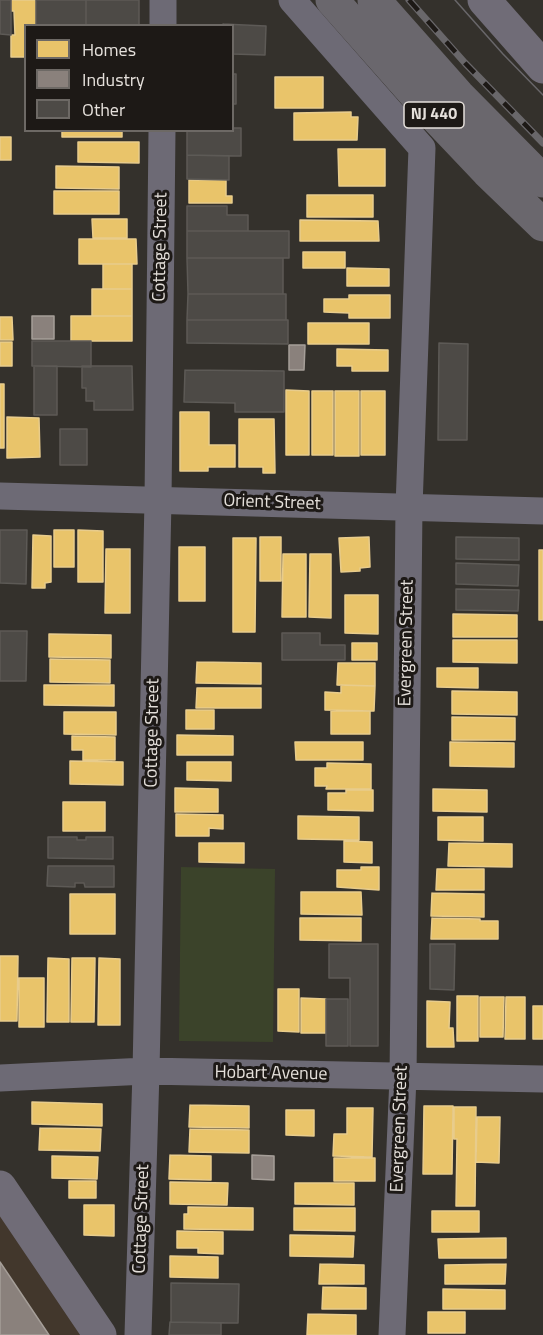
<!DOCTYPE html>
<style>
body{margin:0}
#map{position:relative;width:543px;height:1335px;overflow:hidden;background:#34312c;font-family:"Titillium Web",sans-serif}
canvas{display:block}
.legend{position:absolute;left:24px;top:24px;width:210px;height:108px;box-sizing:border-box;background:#1d1916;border:2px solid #6d6965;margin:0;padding:8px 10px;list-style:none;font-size:18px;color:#e5e0db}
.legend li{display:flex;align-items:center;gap:12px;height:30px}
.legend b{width:30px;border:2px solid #6d6965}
</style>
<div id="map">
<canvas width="543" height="1335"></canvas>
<ul class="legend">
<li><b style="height:16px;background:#e9c46a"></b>Homes</li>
<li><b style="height:16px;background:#8a817c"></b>Industry</li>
<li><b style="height:16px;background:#4d4a46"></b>Other</li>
</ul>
</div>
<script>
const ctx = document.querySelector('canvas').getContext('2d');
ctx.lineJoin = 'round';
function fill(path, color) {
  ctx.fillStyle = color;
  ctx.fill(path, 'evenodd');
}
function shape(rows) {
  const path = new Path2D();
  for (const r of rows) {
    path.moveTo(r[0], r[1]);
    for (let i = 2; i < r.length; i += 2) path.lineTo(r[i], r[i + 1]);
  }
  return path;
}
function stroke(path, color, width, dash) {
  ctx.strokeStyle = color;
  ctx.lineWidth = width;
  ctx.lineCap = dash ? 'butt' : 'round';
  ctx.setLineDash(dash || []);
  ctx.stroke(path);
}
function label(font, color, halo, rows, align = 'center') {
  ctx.font = font + ' "Titillium Web",sans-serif';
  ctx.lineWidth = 6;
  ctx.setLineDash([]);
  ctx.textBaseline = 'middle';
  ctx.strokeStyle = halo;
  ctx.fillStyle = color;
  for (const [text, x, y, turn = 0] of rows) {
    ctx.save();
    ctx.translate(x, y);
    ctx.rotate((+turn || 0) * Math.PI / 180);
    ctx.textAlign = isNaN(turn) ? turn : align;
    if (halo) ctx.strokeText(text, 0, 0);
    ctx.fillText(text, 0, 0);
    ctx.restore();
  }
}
fill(shape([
 [0,1191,94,1335,0,1335]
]), '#42372c');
fill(shape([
 [181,867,275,869,273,1042,179,1041]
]), '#3b432a');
const homes = shape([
 [11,0,36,0,36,26,26,26,26,57,11,57,11,35,15,35,14,11,11,11,11,0],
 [275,77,323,77,323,108,275,108,275,77],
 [351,112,351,117,358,117,357,140,294,140,294,113,351,112],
 [62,130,122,130,122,137,62,137,62,130],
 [0,137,11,137,11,160,0,160,0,137],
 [78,142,139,142,139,163,78,162,78,142],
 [338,149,385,149,385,186,339,186,338,149],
 [56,166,119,167,119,189,56,188,56,166],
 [189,180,226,180,226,196,232,196,232,203,189,203,189,180],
 [54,191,119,191,119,214,54,214,54,191],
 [307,195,373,195,373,217,307,217,307,195],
 [92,219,127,219,127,238,93,238,92,219],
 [300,220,378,221,379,241,300,241,300,220],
 [79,239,136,239,137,264,79,264,79,239],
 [303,252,345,252,345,268,303,268,303,252],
 [103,264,132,264,132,289,103,289,103,264],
 [347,268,389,269,389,286,347,286,347,268],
 [92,289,132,289,132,316,92,316,92,289],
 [349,295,390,295,390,318,349,318,349,313,324,312,324,299,349,299,349,295],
 [71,316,132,316,132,341,71,341,71,316],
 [0,317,12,317,13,340,0,340,0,317],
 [308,323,369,323,369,344,308,344,308,323],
 [0,342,12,342,12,366,0,366,0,342],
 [337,349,388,350,388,371,352,371,352,366,337,366,337,349],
 [0,384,4,384,4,448,0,448,0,384],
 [286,390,309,391,309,455,286,455,286,390],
 [312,391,333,391,333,455,312,455,312,391],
 [335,391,359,391,359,456,335,456,335,391],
 [361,391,385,391,385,455,361,455,361,391],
 [180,412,209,412,209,445,235,445,235,467,208,467,208,471,180,471,180,412],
 [7,417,39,418,40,457,7,458,7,417],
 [239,419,274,419,275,473,263,473,263,467,239,467,239,419],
 [54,530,74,530,74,567,54,567,54,530],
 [78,530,103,531,103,582,78,582,78,530],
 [33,535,51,536,51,582,45,583,45,588,32,588,33,535],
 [260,537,281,537,281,581,260,581,260,537],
 [369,537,370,567,360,568,360,571,341,572,339,538,369,537],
 [233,538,256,538,255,632,233,632,233,538],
 [179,547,205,547,205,601,179,601,179,547],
 [106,549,130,549,130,613,105,613,106,549],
 [539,550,543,550,543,620,539,620,539,550],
 [283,554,306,554,306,617,282,617,283,554],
 [310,554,331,554,331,618,309,617,310,554],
 [345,595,378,595,378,634,345,633,345,595],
 [453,614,517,615,517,637,453,637,453,614],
 [49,634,111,635,111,658,49,657,49,634],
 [453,640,517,640,517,663,453,662,453,640],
 [352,643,377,643,377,660,352,660,352,643],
 [50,659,110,660,110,683,50,682,50,659],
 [197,662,261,663,261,684,196,683,197,662],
 [338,663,375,663,375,686,337,685,338,663],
 [437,668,478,668,478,688,437,687,437,668],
 [44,685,114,685,114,706,44,705,44,685],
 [341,685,375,686,374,711,325,710,325,692,341,693,341,685],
 [197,688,261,688,261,708,196,708,197,688],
 [452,691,517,692,517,715,452,714,452,691],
 [186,710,214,710,214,729,186,729,186,710],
 [331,711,370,711,370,734,331,734,331,711],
 [64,712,116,712,116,735,64,734,64,712],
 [452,717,515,718,515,740,452,740,452,717],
 [177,735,233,736,233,755,177,755,177,735],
 [72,736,115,737,115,760,83,760,83,750,72,750,72,736],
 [295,742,363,742,363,760,296,760,295,742],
 [450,742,514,743,514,767,450,766,450,742],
 [70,761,123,762,123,785,70,784,70,761],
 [187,762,231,762,231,781,187,780,187,762],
 [327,763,371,764,371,789,326,789,327,786,315,786,315,768,327,768,327,763],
 [175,788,218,789,218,812,175,812,175,788],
 [433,789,487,790,487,812,433,811,433,789],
 [346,790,373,790,373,811,328,810,328,793,346,793,346,790],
 [63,802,105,802,105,831,63,831,63,802],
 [176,814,223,815,223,829,209,828,209,836,176,836,176,814],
 [298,816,359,817,359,840,298,839,298,816],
 [438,817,483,817,483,841,438,840,438,817],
 [344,841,372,842,372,863,344,862,344,841],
 [199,843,244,843,244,863,199,862,199,843],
 [449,843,512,844,512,867,448,866,449,843],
 [361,867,379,867,379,890,337,887,337,870,361,870,361,867],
 [437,869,484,869,484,890,436,890,437,869],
 [301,892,361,892,362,915,301,914,301,892],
 [432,893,484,894,484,917,431,916,432,893],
 [70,894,115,894,115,934,70,934,70,894],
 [300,918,361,918,361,941,300,940,300,918],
 [432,918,480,919,480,921,498,921,498,939,431,939,432,918],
 [0,956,18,956,17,1021,0,1021,0,956],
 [48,958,69,959,69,1022,47,1022,48,958],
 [72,958,95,958,94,1022,71,1022,72,958],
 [99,958,120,959,120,1025,98,1025,99,958],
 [19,978,44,978,44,1027,19,1027,19,978],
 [278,989,299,989,299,1032,278,1031,278,989],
 [457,996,478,996,478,1041,457,1041,457,996],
 [480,997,504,997,503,1037,480,1037,480,997],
 [506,997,525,997,525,1039,505,1039,506,997],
 [301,998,326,999,326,1033,301,1033,301,998],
 [427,1001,450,1002,449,1028,453,1028,454,1047,427,1047,427,1001],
 [533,1006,543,1006,543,1039,533,1039,533,1006],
 [32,1102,102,1104,102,1126,32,1124,32,1102],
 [190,1105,249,1106,249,1128,189,1127,190,1105],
 [424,1106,453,1106,452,1174,423,1174,424,1106],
 [454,1107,476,1107,475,1206,456,1206,457,1139,454,1139,454,1107],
 [347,1108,373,1108,372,1157,333,1156,334,1134,347,1134,347,1108],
 [286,1110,314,1110,314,1136,286,1135,286,1110],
 [477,1117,500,1117,499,1163,476,1162,477,1117],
 [40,1128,101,1129,100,1151,39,1150,40,1128],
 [190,1129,249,1130,249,1153,189,1152,190,1129],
 [170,1155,211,1156,211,1180,169,1179,170,1155],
 [52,1156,98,1157,97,1179,52,1178,52,1156],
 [334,1158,375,1158,375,1181,334,1181,334,1158],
 [69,1181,96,1181,96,1198,69,1198,69,1181],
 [170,1182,228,1183,227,1205,170,1204,170,1182],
 [295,1183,354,1183,354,1205,295,1204,295,1183],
 [84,1205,114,1205,114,1236,84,1235,84,1205],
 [188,1207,253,1208,253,1230,184,1229,184,1214,188,1214,188,1207],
 [294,1208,355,1208,355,1231,294,1230,294,1208],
 [432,1211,479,1211,479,1232,432,1232,432,1211],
 [177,1231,223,1232,223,1254,198,1253,198,1248,177,1248,177,1231],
 [290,1235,354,1236,353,1257,290,1256,290,1235],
 [506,1238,506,1258,439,1258,438,1239,506,1238],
 [170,1256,218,1257,218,1278,170,1277,170,1256],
 [320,1264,364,1265,364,1284,319,1284,320,1264],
 [506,1264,505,1284,445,1284,445,1265,506,1264],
 [323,1287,366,1288,366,1309,322,1309,323,1287],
 [443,1289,505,1290,505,1309,443,1309,443,1289],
 [428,1312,465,1312,465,1333,428,1333,428,1312],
 [308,1314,356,1315,356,1335,307,1335,308,1314]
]);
fill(homes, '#e9c46a');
stroke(homes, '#e8cc8c', 1.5);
const industry = shape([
 [32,316,54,316,54,339,32,339,32,316],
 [289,345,305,345,304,370,289,370,289,345],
 [252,1155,274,1156,274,1180,252,1179,252,1155],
 [0,1262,49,1335,0,1335,0,1262]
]);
fill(industry, '#8a817c');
stroke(industry, '#a59e98', 1.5);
const building = shape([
 [0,0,11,0,11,35,0,34,0,0],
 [36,0,86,0,86,26,36,26,36,0],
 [86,0,139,0,139,26,86,26,86,0],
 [223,24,266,26,265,55,232,54,232,26,223,24],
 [232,74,236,74,236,104,232,104,232,74],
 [232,128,241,128,241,156,187,155,187,130,232,130,232,128],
 [187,155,229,156,229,180,187,179,187,155],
 [187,206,227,206,227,215,248,215,248,231,187,231,187,206],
 [187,231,289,231,289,258,187,258,187,231],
 [187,258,283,258,283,294,188,294,187,258],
 [188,294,286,294,286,320,187,320,188,294],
 [187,320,288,320,288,344,187,343,187,320],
 [32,341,91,341,91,367,32,366,32,341],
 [439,343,468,344,467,440,438,440,439,343],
 [34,366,57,366,57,415,34,415,34,366],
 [82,366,132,366,133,410,94,410,94,401,86,401,86,388,82,388,82,366],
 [185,370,284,371,284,412,235,412,235,403,184,402,185,370],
 [60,429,87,429,87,465,60,465,60,429],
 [0,530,27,530,26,584,0,583,0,530],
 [456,537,519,538,519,560,456,559,456,537],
 [456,563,519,565,518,586,456,584,456,563],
 [456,589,519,590,518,611,456,610,456,589],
 [0,631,27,631,26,681,0,681,0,631],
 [282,633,320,633,320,645,345,645,345,660,282,660,282,633],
 [48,837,77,837,77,840,86,840,86,837,113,837,113,859,48,858,48,837],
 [48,866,114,866,114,887,85,887,84,883,75,883,75,887,47,886,48,866],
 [329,944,378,944,378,1046,350,1046,350,978,329,978,329,944],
 [430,944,455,944,454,990,430,989,430,944],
 [326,999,348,999,348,1046,326,1046,326,999],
 [171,1283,239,1284,238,1323,171,1322,171,1283],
 [170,1322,221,1323,221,1335,169,1335,170,1322]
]);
fill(building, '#4d4a46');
stroke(building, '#5d5a56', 1.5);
stroke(shape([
 [292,0,422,148,409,507,403,1077,392,1335],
 [163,26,163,0],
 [0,496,543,511],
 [0,1078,146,1071,543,1079],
 [138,1335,146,1071,158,500,162,130]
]), '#6d6a75', 27);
stroke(shape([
 [484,0,543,67],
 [0,1187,100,1335]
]), '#706c77', 33);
stroke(shape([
 [332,0,431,112,487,171,543,225],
 [374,0,458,95,543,181]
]), '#6a676d', 33);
stroke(shape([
 [455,0,503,54,543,95]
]), '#69676a', 1.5);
const rail = shape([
 [409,0,465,63,543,143]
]);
stroke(rail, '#69676a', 7);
stroke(rail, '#1d1916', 4.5, [14]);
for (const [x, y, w] of [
 [434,115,60]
]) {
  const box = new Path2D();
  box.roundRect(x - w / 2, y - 13, w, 26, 4.5);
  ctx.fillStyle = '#1d1916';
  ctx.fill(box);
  stroke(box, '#e5e0db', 1.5);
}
label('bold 16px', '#e5e0db', null, [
 ["NJ 440",434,115]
]);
label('18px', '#e5e0db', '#1d1916', [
 ["Cottage Street",161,247,-89],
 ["Orient Street",272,503,2],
 ["Evergreen Street",407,643,-89],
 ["Cottage Street",153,733,-89],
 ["Hobart Avenue",271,1074,1],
 ["Evergreen Street",400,1129,-88],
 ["Cottage Street",142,1219,-88]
]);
</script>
